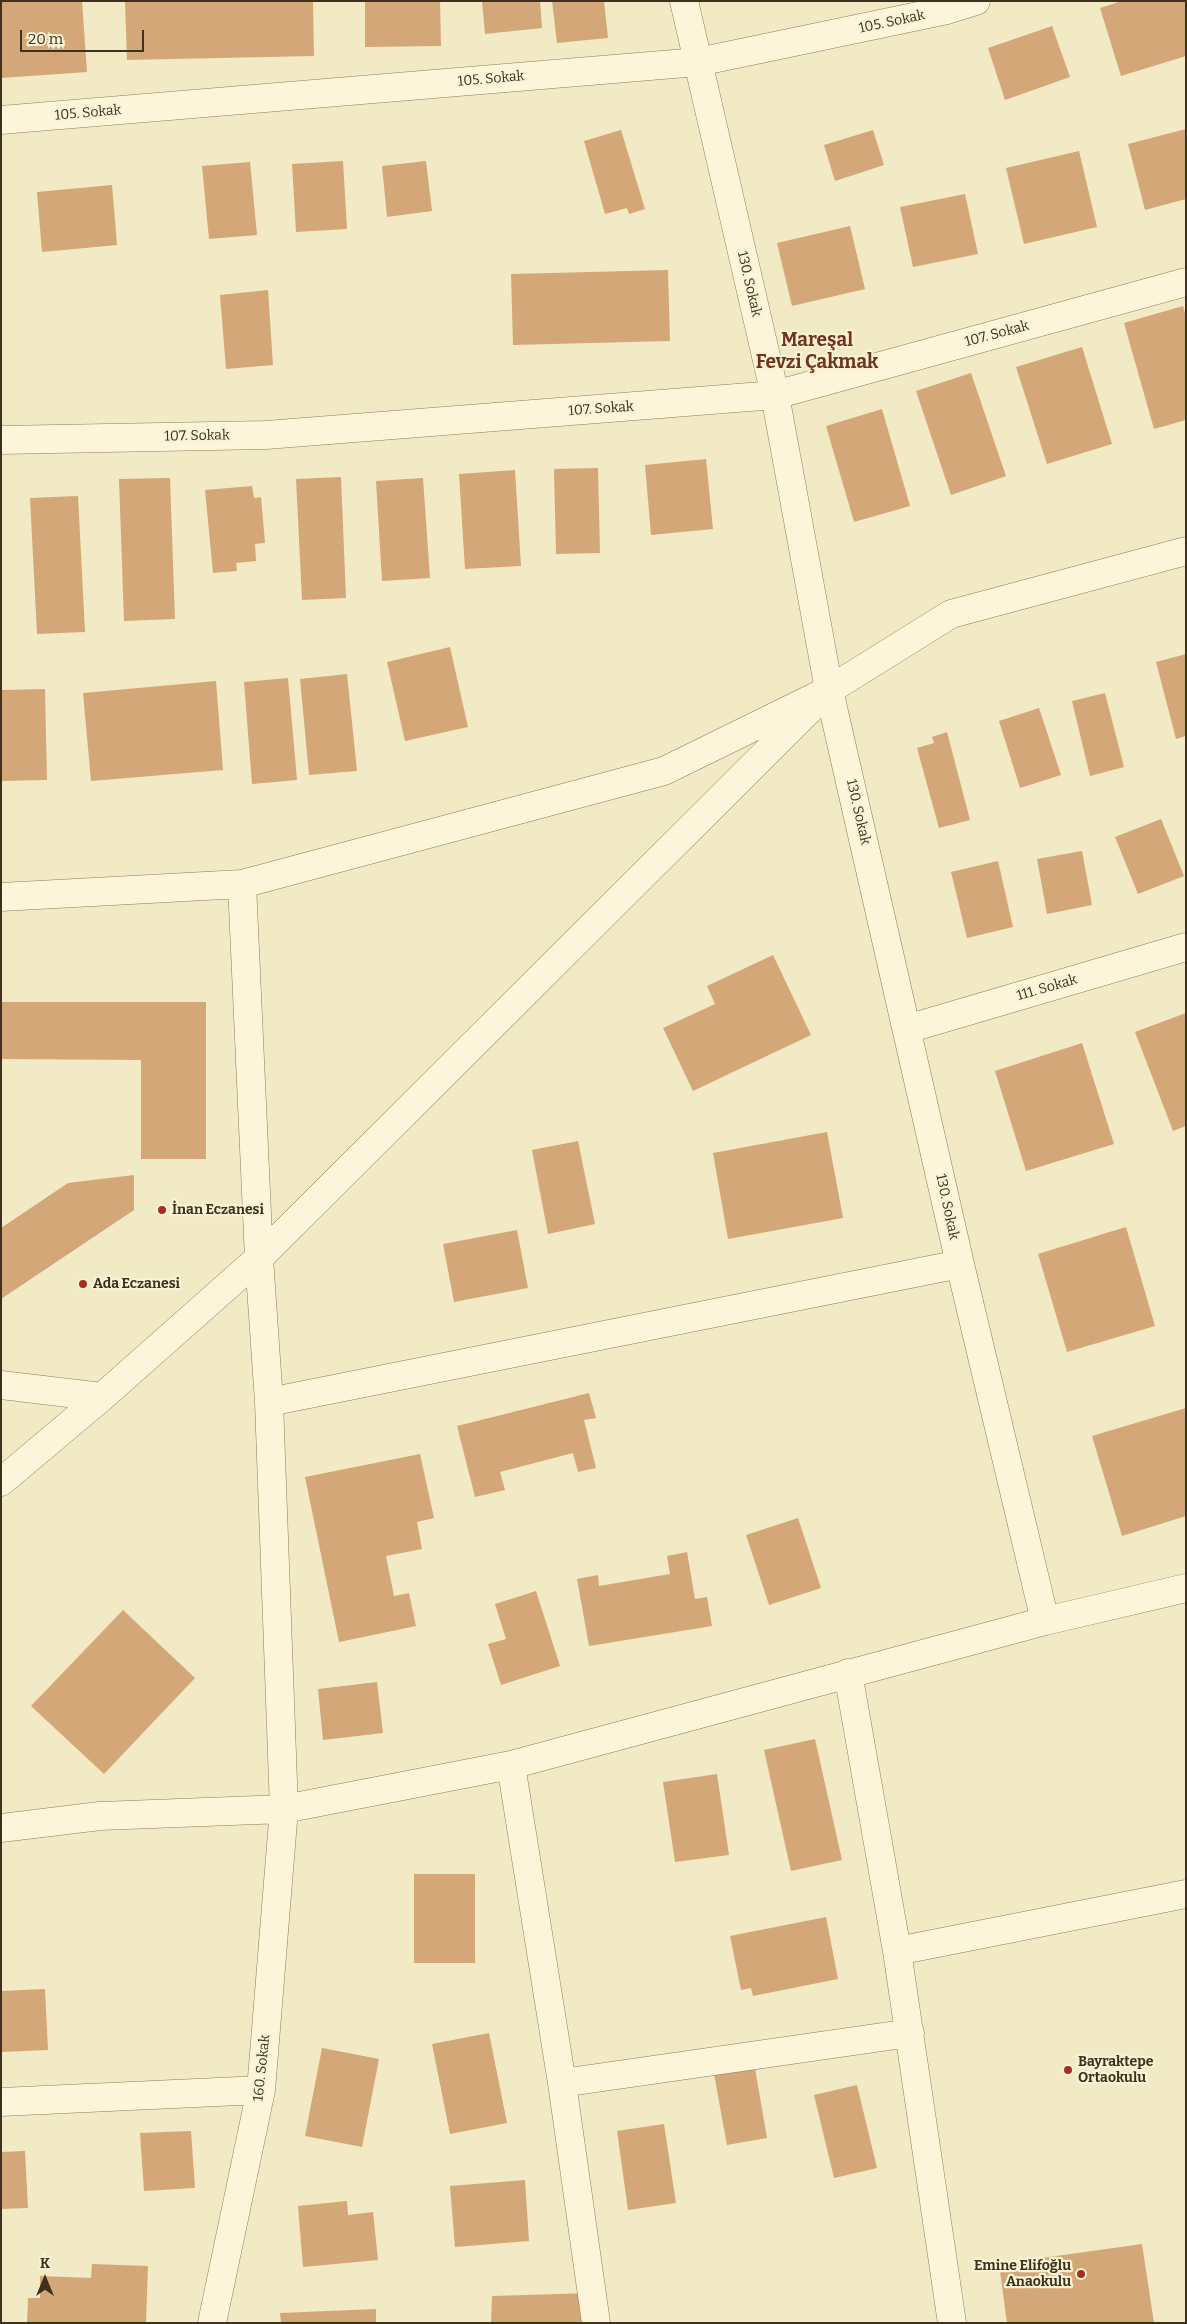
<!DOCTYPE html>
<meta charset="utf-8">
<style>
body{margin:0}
#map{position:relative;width:1187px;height:2324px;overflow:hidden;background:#f2e9c5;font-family:Bitter,serif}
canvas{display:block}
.frame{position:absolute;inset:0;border:2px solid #3e311e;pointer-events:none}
.north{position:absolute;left:20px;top:2254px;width:50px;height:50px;-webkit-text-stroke:4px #f9f2d6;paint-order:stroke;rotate:0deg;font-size:14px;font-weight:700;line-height:20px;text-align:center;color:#3e311e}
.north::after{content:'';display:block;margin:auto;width:18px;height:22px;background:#3e311e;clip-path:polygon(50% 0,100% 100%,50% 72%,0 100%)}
.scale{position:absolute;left:20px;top:30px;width:124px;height:22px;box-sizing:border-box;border:2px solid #3e311e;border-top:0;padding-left:6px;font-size:15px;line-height:18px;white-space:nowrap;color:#3e311e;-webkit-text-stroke:4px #f9f2d6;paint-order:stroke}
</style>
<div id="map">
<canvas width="1187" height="2324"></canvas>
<div class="frame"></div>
<div class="north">K</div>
<div class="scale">20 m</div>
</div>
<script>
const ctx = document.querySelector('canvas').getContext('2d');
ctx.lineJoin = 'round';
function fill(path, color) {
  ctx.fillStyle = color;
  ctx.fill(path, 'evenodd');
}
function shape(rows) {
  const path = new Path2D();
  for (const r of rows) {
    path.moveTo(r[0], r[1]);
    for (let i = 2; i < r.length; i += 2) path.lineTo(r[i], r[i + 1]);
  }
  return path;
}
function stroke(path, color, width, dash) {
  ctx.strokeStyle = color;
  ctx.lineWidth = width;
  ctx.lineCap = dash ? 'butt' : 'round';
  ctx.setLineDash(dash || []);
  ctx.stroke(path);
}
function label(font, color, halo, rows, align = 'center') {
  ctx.font = font + ' Bitter,serif';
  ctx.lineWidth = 4.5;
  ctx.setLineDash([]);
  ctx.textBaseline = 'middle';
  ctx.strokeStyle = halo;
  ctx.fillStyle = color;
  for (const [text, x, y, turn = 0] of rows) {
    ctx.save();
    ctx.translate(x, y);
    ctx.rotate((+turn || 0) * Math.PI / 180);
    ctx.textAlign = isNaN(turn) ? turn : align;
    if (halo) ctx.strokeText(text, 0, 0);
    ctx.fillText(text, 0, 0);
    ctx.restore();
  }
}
fill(shape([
 [1,1,82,1,87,72,1,78],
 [125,1,313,1,314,56,127,60],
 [365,1,440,1,441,46,365,47],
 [482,1,540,1,542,28,485,34],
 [552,1,604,1,608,38,557,43],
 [1122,1,1186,1,1186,56,1121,76,1100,8],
 [1052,26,1070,77,1005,100,988,48],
 [1186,129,1186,199,1145,210,1128,144],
 [621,130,645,209,629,214,627,208,605,214,584,141],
 [873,130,884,165,835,181,824,145],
 [1079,151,1097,227,1024,244,1006,168],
 [343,161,347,229,296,232,292,164],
 [426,161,432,211,387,217,382,166],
 [250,162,257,235,209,239,202,166],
 [112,185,117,245,42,252,37,192],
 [965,194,978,254,913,267,900,207],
 [850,226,865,289,792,306,777,243],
 [668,270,670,341,513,345,511,274],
 [268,290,273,365,226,369,220,295],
 [1183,306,1186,316,1186,420,1154,429,1124,323],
 [1082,347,1112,444,1047,464,1016,367],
 [971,373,1006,476,951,495,916,391],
 [882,409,910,506,854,522,826,426],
 [706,459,713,529,651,535,645,465],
 [598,468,600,553,556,554,554,469],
 [515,470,521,566,465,569,459,474],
 [341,477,346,598,302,600,296,479],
 [170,478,175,619,124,621,119,479],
 [423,478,430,578,382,581,376,481],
 [252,486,254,498,261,497,265,543,255,544,256,561,236,563,237,571,213,573,205,490],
 [78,496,85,632,37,634,30,498],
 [450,647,468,727,405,741,387,662],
 [1186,654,1186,736,1176,739,1156,662],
 [347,674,357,771,309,775,300,679],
 [288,678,297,780,252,784,244,682],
 [216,681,223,770,91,781,83,693],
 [45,689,47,780,1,781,1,690],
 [1105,693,1124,767,1090,776,1072,701],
 [1039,708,1061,775,1020,788,999,721],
 [947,732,970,820,939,828,917,748,934,743,932,737],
 [1161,819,1184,876,1138,894,1115,837],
 [1082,851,1092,905,1047,914,1037,859],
 [998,861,1013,927,967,938,951,872],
 [773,955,811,1035,693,1091,663,1028,715,1004,707,986],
 [1,1002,206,1002,206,1159,141,1159,141,1060,1,1059],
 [1186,1013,1186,1126,1173,1131,1135,1032],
 [1082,1043,1114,1144,1026,1171,995,1071],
 [827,1132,843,1218,728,1239,713,1153],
 [578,1141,595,1224,548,1234,532,1150],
 [134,1175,134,1210,1,1299,1,1228,68,1183],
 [1126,1227,1155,1326,1067,1352,1038,1254],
 [517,1230,528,1288,454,1302,443,1244],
 [589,1393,596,1418,584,1420,596,1468,578,1472,573,1453,500,1472,505,1490,475,1497,457,1426],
 [1186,1408,1186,1516,1122,1536,1092,1436],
 [420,1454,434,1518,417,1522,422,1549,386,1556,394,1596,409,1593,416,1626,339,1642,305,1477],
 [798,1518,821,1588,769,1605,746,1535],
 [687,1552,695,1599,707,1597,712,1626,589,1646,577,1579,598,1575,599,1586,670,1574,667,1556],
 [536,1591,560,1666,501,1685,488,1644,506,1639,495,1604],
 [123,1610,195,1678,104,1774,31,1706],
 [377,1682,383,1733,323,1740,318,1689],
 [815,1739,842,1860,791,1871,764,1750],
 [717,1774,729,1855,675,1862,663,1782],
 [414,1874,475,1874,475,1963,414,1963],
 [826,1917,838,1979,753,1996,751,1988,741,1990,730,1936],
 [45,1989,48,2050,1,2052,1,1991],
 [489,2033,507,2123,450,2134,432,2044],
 [322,2048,379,2059,362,2147,305,2136],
 [755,2068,767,2138,727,2145,714,2074],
 [857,2085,877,2168,834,2178,814,2095],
 [664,2124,676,2203,628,2210,617,2131],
 [191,2131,195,2188,144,2191,140,2133],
 [25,2151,28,2208,1,2209,1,2152],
 [525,2180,529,2241,455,2247,450,2186],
 [347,2201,348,2215,373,2212,378,2260,303,2267,298,2206],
 [1142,2244,1154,2323,1007,2323,999,2264],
 [92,2264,148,2266,146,2323,27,2323,28,2298,40,2298,40,2276,91,2278],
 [591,2293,593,2323,491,2323,492,2296],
 [376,2309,376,2323,281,2323,280,2313]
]), '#d4a778');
const minor = shape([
 [684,1,775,395,829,690,960,1264,1045,1621],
 [1,120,698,62,947,10,976,1],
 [1,440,266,435,775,395,1186,282],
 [1,897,242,884,664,771,829,690,951,614,1186,551],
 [907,1029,1186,947],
 [1,1385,102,1397],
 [269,1402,960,1264],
 [1,1482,102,1397,259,1258,814,705],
 [848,1673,897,1951,952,2323],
 [511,1765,562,2083,596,2323],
 [1,1828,100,1816,284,1809,511,1765,1045,1621,1186,1588],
 [897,1951,1186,1894],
 [562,2083,910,2033],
 [1,2102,261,2090],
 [212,2323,261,2090,284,1809,269,1402,259,1258,242,884]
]);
stroke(minor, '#8f7b59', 29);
stroke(minor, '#fcf5da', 28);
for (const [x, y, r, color] of [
 [162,1210,5,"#a42f23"],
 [83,1284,5,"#a42f23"],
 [1068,2070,5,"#a42f23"],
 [1081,2274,5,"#a42f23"]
]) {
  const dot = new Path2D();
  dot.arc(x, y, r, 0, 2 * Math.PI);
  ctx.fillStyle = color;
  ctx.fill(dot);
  stroke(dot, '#f9f2d6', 2);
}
label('14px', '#3e311e', '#f9f2d6', [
 ["105. Sokak",892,22,-12],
 ["105. Sokak",491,79,-5],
 ["105. Sokak",88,113,-5],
 ["130. Sokak",749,284,77],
 ["107. Sokak",997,334,-15],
 ["107. Sokak",601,409,-4],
 ["107. Sokak",197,436,-1],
 ["130. Sokak",858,812,77],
 ["111. Sokak",1047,988,-16],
 ["130. Sokak",947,1207,78],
 ["160. Sokak",262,2068,-84]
]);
label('bold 14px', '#3e311e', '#f9f2d6', [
 ["İnan Eczanesi",172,1210],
 ["Ada Eczanesi",93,1284],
 ["Bayraktepe",1078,2062],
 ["Ortaokulu",1078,2078],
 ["Emine Elifoğlu",1071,2266,"right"],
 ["Anaokulu",1071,2282,"right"]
], 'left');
label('bold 19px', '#6f3419', '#f9f2d6', [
 ["Mareşal",817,341],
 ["Fevzi Çakmak",817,363]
]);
</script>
